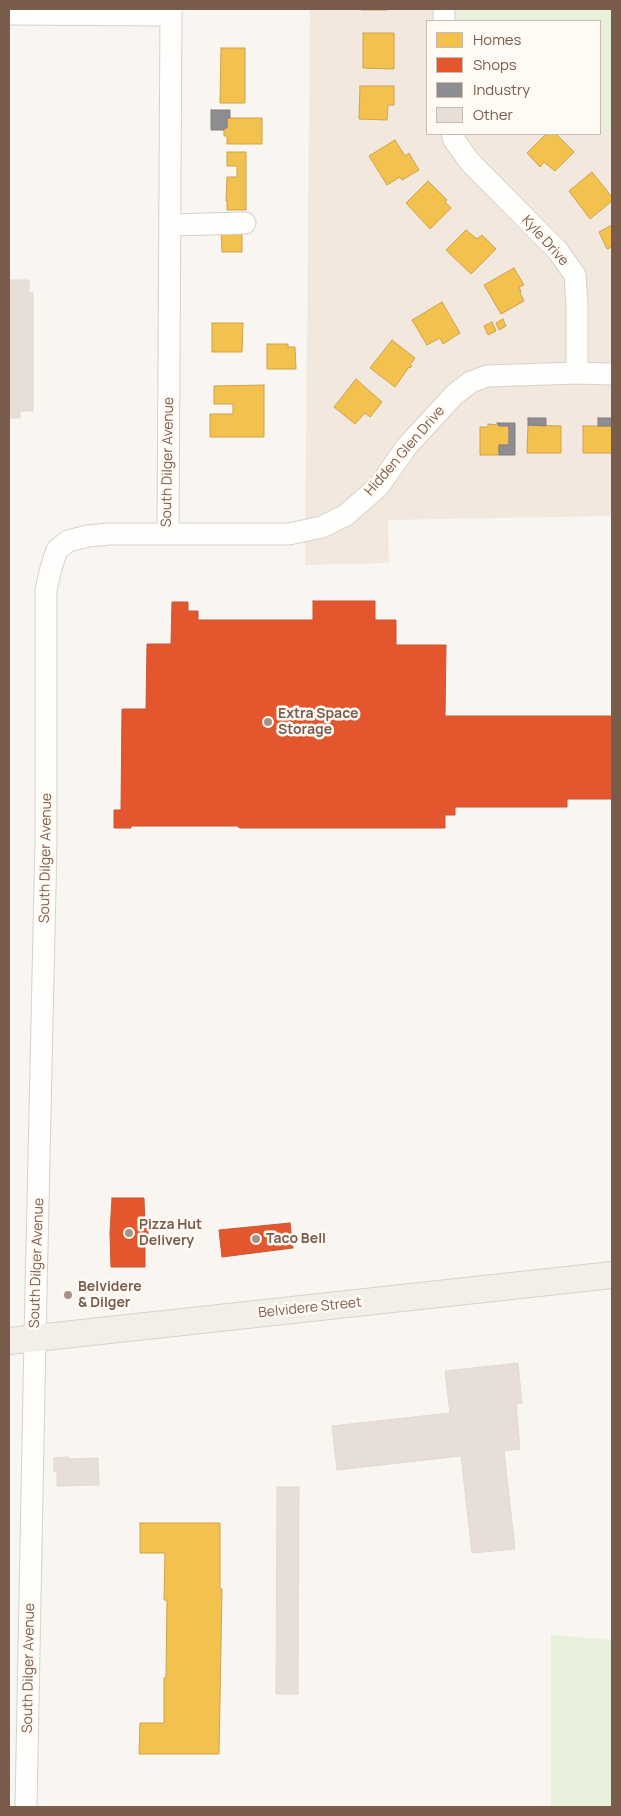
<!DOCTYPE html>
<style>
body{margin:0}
#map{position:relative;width:621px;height:1816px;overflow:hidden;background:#f9f5f0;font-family:Manrope,sans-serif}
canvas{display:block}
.frame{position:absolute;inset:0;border:10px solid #7a5c4d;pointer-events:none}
.legend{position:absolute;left:426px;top:20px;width:175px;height:115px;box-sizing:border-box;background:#fffaf3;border:1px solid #cabbb1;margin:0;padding:6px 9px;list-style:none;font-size:15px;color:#7a5c4d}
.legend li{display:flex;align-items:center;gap:10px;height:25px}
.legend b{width:25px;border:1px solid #cabbb1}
</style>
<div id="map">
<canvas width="621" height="1816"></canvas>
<div class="frame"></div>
<ul class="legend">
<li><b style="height:14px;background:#f2c14e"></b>Homes</li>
<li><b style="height:14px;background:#e4572e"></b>Shops</li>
<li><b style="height:14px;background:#8d8d92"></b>Industry</li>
<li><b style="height:14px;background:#e6ded7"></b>Other</li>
</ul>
</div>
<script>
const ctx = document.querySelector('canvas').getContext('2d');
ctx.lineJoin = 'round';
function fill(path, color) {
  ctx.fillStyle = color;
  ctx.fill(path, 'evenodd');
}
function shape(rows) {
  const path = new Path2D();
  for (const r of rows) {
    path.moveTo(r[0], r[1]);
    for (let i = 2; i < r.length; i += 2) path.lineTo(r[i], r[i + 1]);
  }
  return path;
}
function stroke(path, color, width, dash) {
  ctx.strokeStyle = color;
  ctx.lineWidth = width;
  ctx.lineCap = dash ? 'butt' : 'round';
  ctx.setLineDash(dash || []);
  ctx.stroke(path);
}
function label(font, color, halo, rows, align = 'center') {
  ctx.font = font + ' Manrope,sans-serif';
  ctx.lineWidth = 5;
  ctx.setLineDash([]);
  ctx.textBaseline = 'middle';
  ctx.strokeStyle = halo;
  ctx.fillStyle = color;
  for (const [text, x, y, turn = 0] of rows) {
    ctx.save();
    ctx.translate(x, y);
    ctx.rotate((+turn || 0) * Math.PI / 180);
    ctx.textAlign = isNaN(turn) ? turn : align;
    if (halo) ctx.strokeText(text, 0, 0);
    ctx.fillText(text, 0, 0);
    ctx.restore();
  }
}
fill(shape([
 [310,9,450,9,451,20,551,20,553,21,427,21,427,134,600,134,600,122,603,126,612,131,612,516,388,520,389,563,305,565]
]), '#f2e8de');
fill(shape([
 [450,9,612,9,612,131,603,126,600,122,600,21,450,20],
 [551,1635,612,1640,612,1807,551,1807]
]), '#e7f0db');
const homes = shape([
 [361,9,387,9,387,10,361,10,361,9],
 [363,33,394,33,394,69,363,68,363,33],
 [221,48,245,48,245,103,220,103,221,48],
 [360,86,394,86,394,105,388,105,387,120,359,119,360,86],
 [227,118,262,118,262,144,227,144,227,136,224,136,224,128,227,128,227,118],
 [546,134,556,134,574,152,555,171,544,162,540,167,527,153,546,134],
 [395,140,405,156,409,153,419,170,402,180,400,177,387,185,369,156,395,140],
 [227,152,246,152,246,210,227,210,227,201,226,201,227,177,237,177,237,166,227,166,227,152],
 [592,172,612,197,612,201,590,219,569,191,592,172],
 [428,181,447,200,445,202,451,208,430,229,406,203,428,181],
 [612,225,612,247,607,249,599,232,612,225],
 [221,229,242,229,242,252,222,252,221,229],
 [466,230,477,239,482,235,496,249,471,274,446,250,466,230],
 [514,268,524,285,519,287,521,292,520,293,524,301,501,314,484,285,514,268],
 [442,302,460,333,443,344,440,338,427,345,412,320,442,302],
 [503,319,506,326,499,330,496,323,503,319],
 [492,322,496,331,488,335,484,326,492,322],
 [212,323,243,323,242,352,212,352,212,323],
 [392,340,415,358,410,365,412,366,410,368,409,367,395,387,370,368,392,340],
 [267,344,288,344,288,347,295,347,296,369,267,369,267,344],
 [356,379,382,402,370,417,365,413,355,424,334,407,356,379],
 [264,385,264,437,210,437,210,414,233,414,233,404,214,404,214,386,264,385],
 [488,424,509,426,509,445,499,445,499,455,480,455,480,427,488,427,488,424],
 [528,425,561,426,561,453,527,453,528,425],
 [583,426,612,426,612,453,583,453,583,426],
 [140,1523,220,1523,220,1589,222,1589,219,1754,139,1754,140,1723,164,1723,164,1678,166,1678,167,1600,164,1600,165,1553,140,1553,140,1523]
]);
fill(homes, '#f2c14e');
stroke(homes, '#cea34e', 1);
const shops = shape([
 [313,601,375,601,375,620,396,620,396,645,446,645,445,716,612,716,612,799,567,799,567,807,455,807,455,815,445,815,445,828,240,828,237,826,131,826,131,828,114,828,114,810,121,810,122,709,146,709,147,644,171,644,172,602,188,602,188,611,198,611,198,620,313,620,313,601],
 [112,1198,144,1198,145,1226,148,1226,148,1234,145,1233,145,1267,111,1267,110,1233,112,1198],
 [290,1223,293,1248,222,1257,219,1230,290,1223]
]);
fill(shops, '#e4572e');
stroke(shops, '#c45837', 1);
const industry = shape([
 [211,110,230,110,230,118,227,118,227,128,224,128,224,130,211,130,211,110],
 [528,418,546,418,546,426,528,425,528,418],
 [598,418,612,418,612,426,598,426,598,418],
 [497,423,515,423,515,455,499,455,499,445,509,445,509,426,499,426,497,423]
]);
fill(industry, '#8d8d92');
stroke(industry, '#877e7d', 1);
const building = shape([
 [9,280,29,280,29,293,33,293,33,411,20,411,20,418,9,418,9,280],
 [518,1363,522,1403,516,1404,520,1449,504,1451,515,1549,472,1553,461,1456,337,1470,332,1426,450,1413,445,1371,518,1363],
 [68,1457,68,1459,98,1458,99,1485,57,1486,57,1471,54,1471,54,1458,68,1457],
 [277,1487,299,1487,298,1694,276,1694,277,1487]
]);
fill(building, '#e6ded7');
stroke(building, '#e2d8d2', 1);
const minor = shape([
 [9,14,171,15],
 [444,21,444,9],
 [452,134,454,140,470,162,558,251,575,275,577,304,577,373],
 [171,225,245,223],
 [168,534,171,9],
 [26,1807,35,1338,46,842,46,590,51,568,57,550,68,541,88,536,109,534,289,534,322,527,346,515,379,486,407,446,455,394,471,382,487,376,577,373,612,374]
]);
const major = shape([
 [9,1341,612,1275]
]);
stroke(minor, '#d7d1cb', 23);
stroke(major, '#dad1cc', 28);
stroke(minor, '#fefefd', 21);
stroke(major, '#f3eee8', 26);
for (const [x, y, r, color] of [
 [268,722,5,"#a69286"],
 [129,1233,5,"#a69286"],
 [256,1239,5,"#a69286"],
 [68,1295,5,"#a69286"]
]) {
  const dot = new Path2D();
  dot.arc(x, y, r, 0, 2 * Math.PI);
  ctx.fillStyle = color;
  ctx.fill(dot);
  stroke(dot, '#fffaf3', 2);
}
label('14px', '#7a5c4d', '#fffaf3', [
 ["Kyle Drive",545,241,48],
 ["Hidden Glen Drive",405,451,-49],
 ["South Dilger Avenue",168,462,-89],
 ["South Dilger Avenue",46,858,-89],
 ["South Dilger Avenue",37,1263,-88],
 ["Belvidere Street",310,1308,-6],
 ["South Dilger Avenue",29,1668,-89]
]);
label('bold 14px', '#7a5c4d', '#fffaf3', [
 ["Extra Space",278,714],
 ["Storage",278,730],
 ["Pizza Hut",139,1225],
 ["Delivery",139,1241],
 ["Taco Bell",266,1239],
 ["Belvidere",78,1287],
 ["& Dilger",78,1303]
], 'left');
</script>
